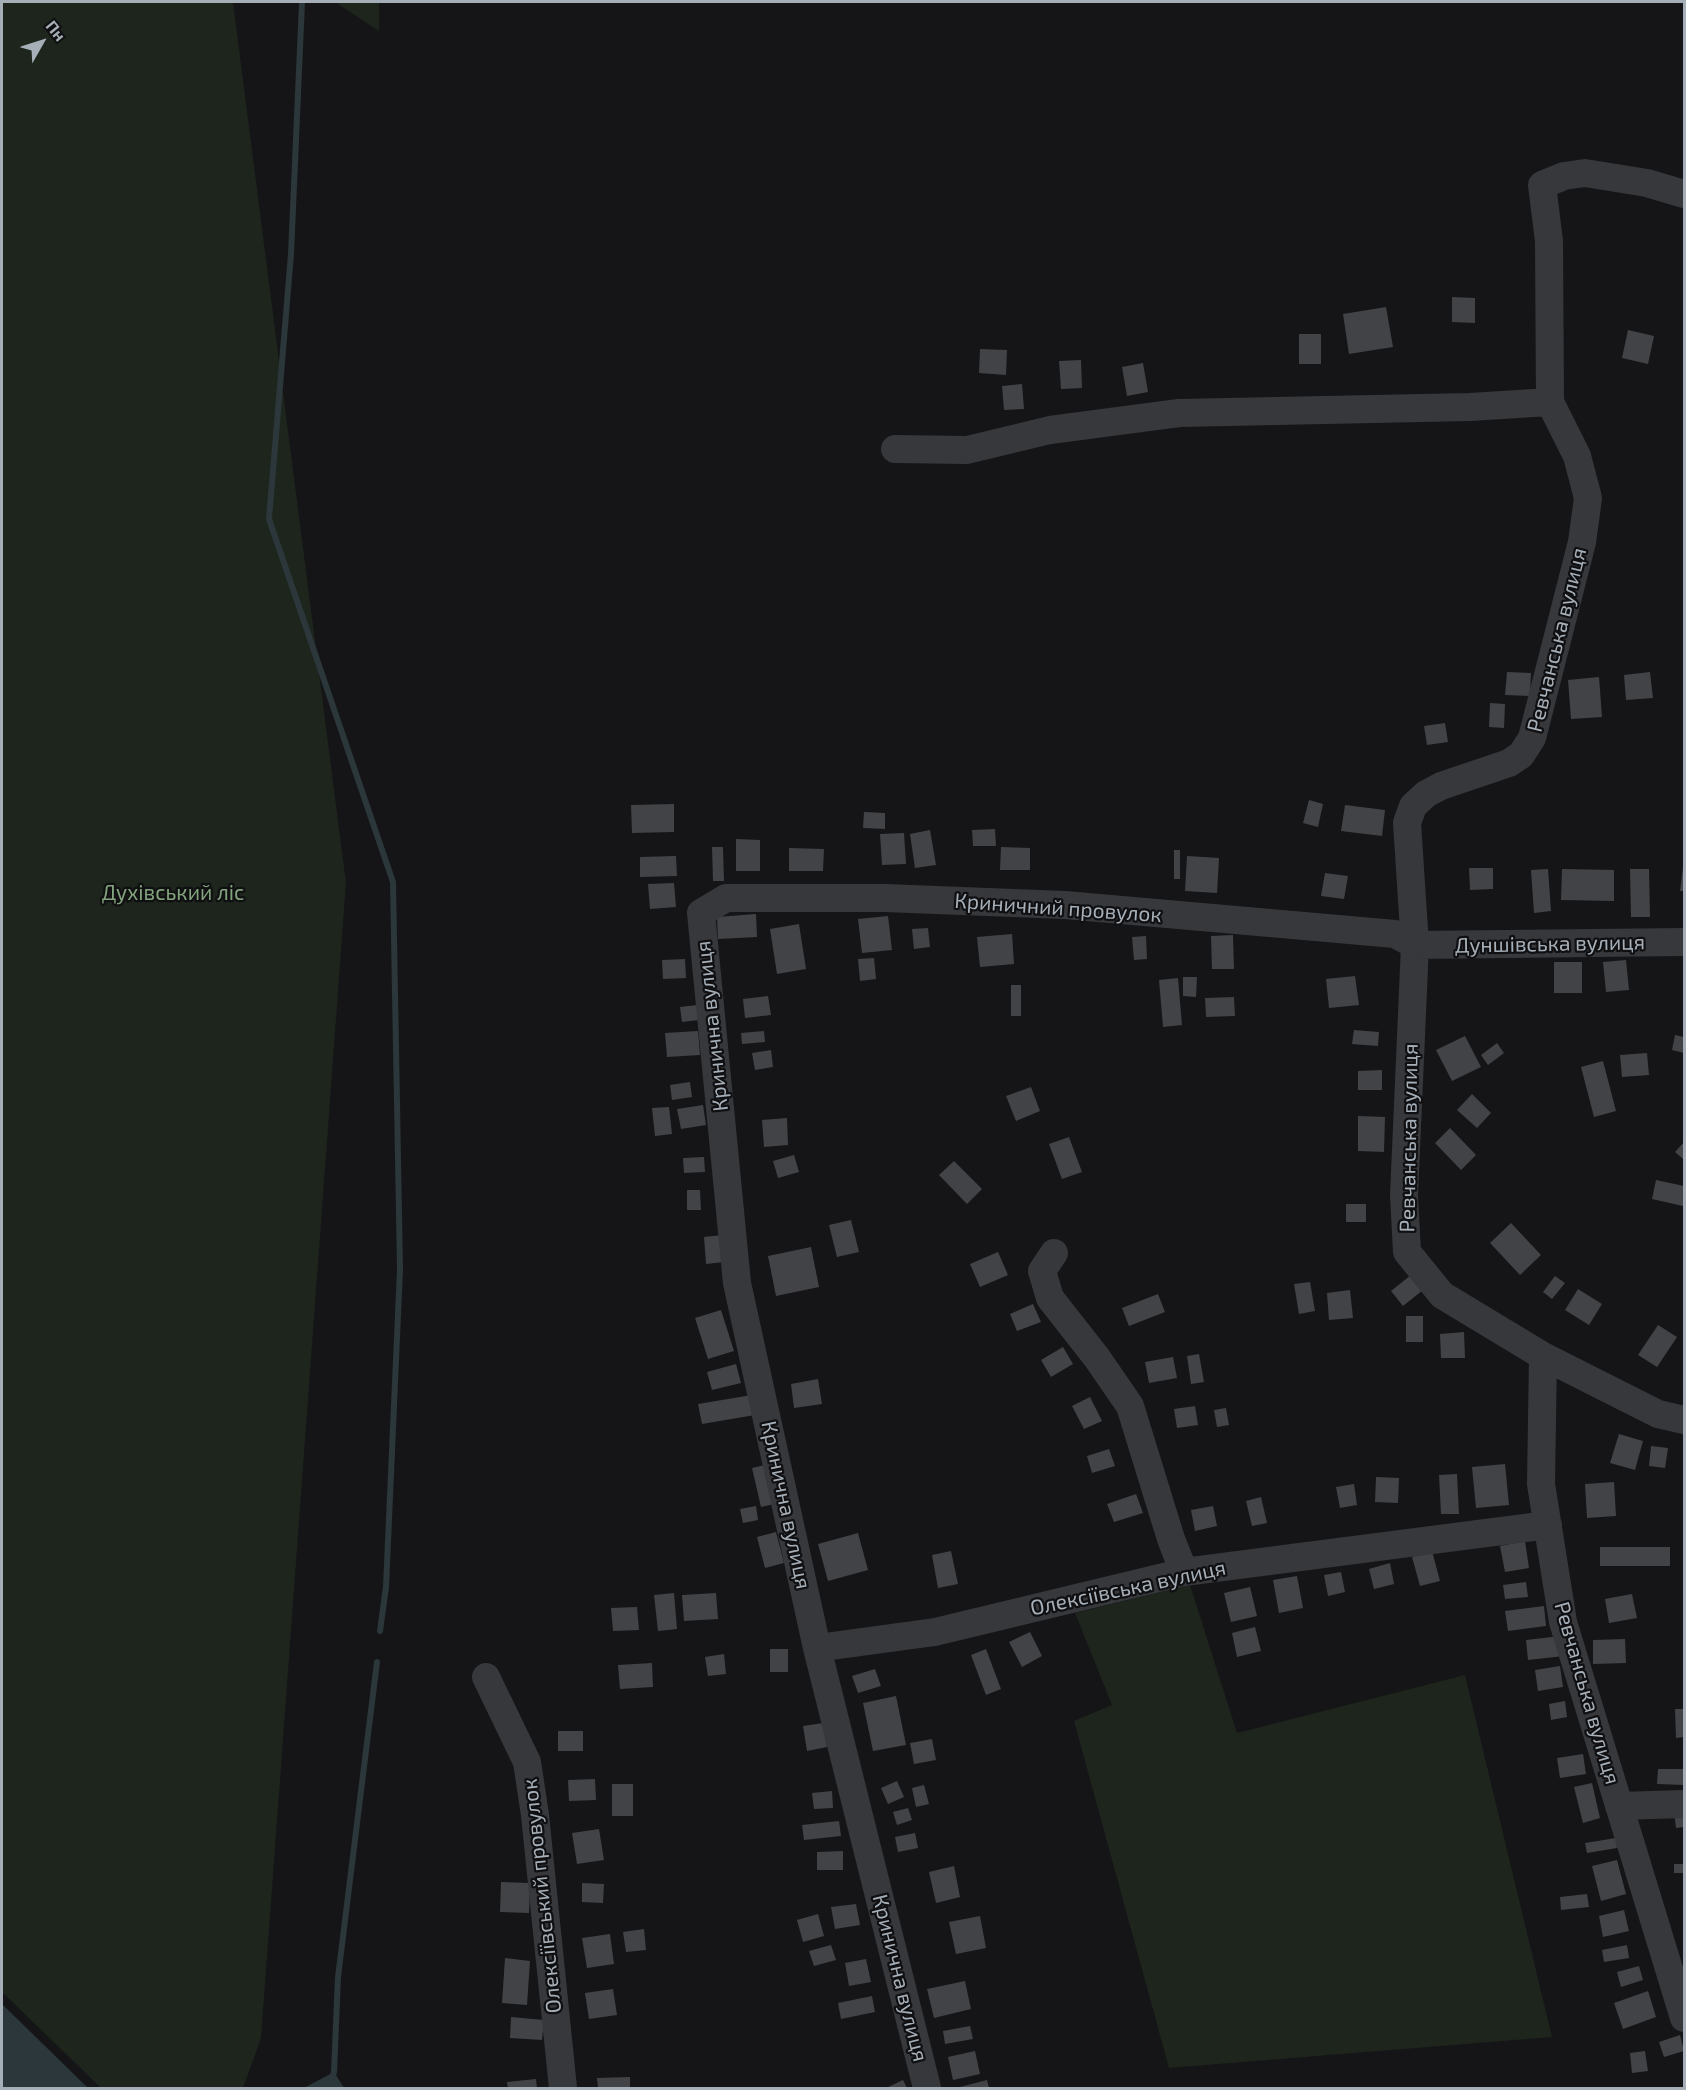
<!DOCTYPE html>
<meta charset="utf-8">
<style>
body{margin:0}
#map{position:relative;width:1686px;height:2090px;overflow:hidden;background:#151517;font-family:"Exo 2",sans-serif}
canvas{display:block}
.frame{position:absolute;inset:0;border:3px solid #a6afb8;pointer-events:none}
.north{position:absolute;left:12px;top:12px;width:60px;height:60px;-webkit-text-stroke:4px #101012;paint-order:stroke;rotate:51deg;font-size:16px;font-weight:700;line-height:24px;text-align:center;color:#a6afb8}
.north::after{content:'';display:block;margin:auto;width:21px;height:27px;background:#a6afb8;clip-path:polygon(50% 0,100% 100%,50% 72%,0 100%)}
</style>
<div id="map">
<canvas width="1686" height="2090"></canvas>
<div class="frame"></div>
<div class="north">Пн</div>
</div>
<script>
const ctx = document.querySelector('canvas').getContext('2d');
ctx.lineJoin = 'round';
function fill(path, color) {
  ctx.fillStyle = color;
  ctx.fill(path, 'evenodd');
}
function shape(rows) {
  const path = new Path2D();
  for (const r of rows) {
    path.moveTo(r[0], r[1]);
    for (let i = 2; i < r.length; i += 2) path.lineTo(r[i], r[i + 1]);
  }
  return path;
}
function stroke(path, color, width, dash) {
  ctx.strokeStyle = color;
  ctx.lineWidth = width;
  ctx.lineCap = dash ? 'butt' : 'round';
  ctx.setLineDash(dash || []);
  ctx.stroke(path);
}
function label(font, color, halo, rows, align = 'center') {
  ctx.font = font + ' "Exo 2",sans-serif';
  ctx.lineWidth = 4.5;
  ctx.setLineDash([]);
  ctx.textBaseline = 'middle';
  ctx.strokeStyle = halo;
  ctx.fillStyle = color;
  for (const [text, x, y, turn = 0] of rows) {
    ctx.save();
    ctx.translate(x, y);
    ctx.rotate((+turn || 0) * Math.PI / 180);
    ctx.textAlign = isNaN(turn) ? turn : align;
    if (halo) ctx.strokeText(text, 0, 0);
    ctx.fillText(text, 0, 0);
    ctx.restore();
  }
}
fill(shape([
 [2,2,233,2,346,883,261,2038,243,2088,101,2088,2,1992],
 [335,2,379,2,379,31],
 [1190,1585,1237,1733,1465,1675,1552,2037,1169,2068,1074,1721,1112,1705,1075,1613]
]), '#1d251d');
fill(shape([
 [2,2004,88,2088,2,2088],
 [334,2072,344,2088,304,2088]
]), '#2b373b');
stroke(shape([
 [302,2,291,254,269,519,393,882,400,1269,386,1587,380,1631],
 [330,2088,334,2072,338,1977,377,1662]
]), '#2b373b', 6);
fill(shape([
 [1452,297,1475,298,1475,323,1452,322],
 [1386,307,1393,347,1349,354,1343,314],
 [1628,330,1654,336,1648,364,1622,358],
 [1299,334,1321,334,1321,364,1299,364],
 [980,349,1007,350,1006,375,979,373],
 [1081,360,1082,388,1061,389,1059,361],
 [1143,363,1148,392,1127,396,1122,367],
 [1022,384,1024,409,1004,410,1002,386],
 [1507,672,1531,673,1530,696,1505,695],
 [1650,672,1653,698,1626,700,1624,675],
 [1599,677,1602,717,1571,719,1568,680],
 [1490,703,1505,704,1504,728,1489,727],
 [1445,723,1448,742,1427,745,1424,726],
 [1309,800,1323,804,1318,827,1303,823],
 [674,804,674,832,632,833,631,805],
 [1345,805,1385,810,1382,836,1341,831],
 [864,812,885,813,885,829,863,828],
 [995,829,996,846,973,846,972,830],
 [930,830,936,865,915,868,910,834],
 [904,833,906,864,882,865,880,834],
 [736,839,760,840,760,871,736,871],
 [712,847,723,847,724,881,713,881],
 [1001,847,1030,848,1030,870,1000,870],
 [789,848,824,849,823,871,789,871],
 [1174,850,1180,850,1180,879,1174,879],
 [676,856,677,876,640,877,640,857],
 [1187,856,1219,858,1217,893,1185,891],
 [1683,867,1684,867,1684,891,1680,891],
 [1469,868,1493,868,1493,889,1470,890],
 [1548,869,1551,911,1534,913,1531,870],
 [1562,869,1614,870,1614,901,1561,900],
 [1630,869,1649,869,1650,917,1631,917],
 [1325,873,1348,876,1344,899,1321,896],
 [674,883,676,907,650,909,648,884],
 [756,914,757,937,718,939,717,917],
 [888,916,892,950,862,953,858,919],
 [799,924,806,969,777,974,770,929],
 [928,928,930,947,914,949,912,929],
 [1012,934,1014,964,980,967,977,937],
 [1233,935,1234,969,1212,969,1211,936],
 [1146,936,1147,959,1134,960,1132,937],
 [874,958,876,979,860,981,858,959],
 [685,959,686,978,663,979,662,960],
 [1626,960,1629,990,1606,992,1603,962],
 [1554,962,1582,962,1582,993,1554,993],
 [1355,976,1359,1005,1329,1008,1326,979],
 [1183,977,1197,977,1196,997,1183,996],
 [1178,978,1182,1025,1163,1027,1159,980],
 [1011,985,1021,985,1021,1016,1011,1016],
 [768,996,771,1015,745,1018,743,999],
 [1234,997,1235,1016,1206,1017,1205,998],
 [697,1005,699,1020,682,1022,680,1007],
 [1354,1030,1379,1032,1378,1046,1352,1044],
 [698,1031,700,1055,667,1057,665,1033],
 [764,1031,765,1042,742,1044,741,1033],
 [1675,1035,1684,1037,1684,1053,1672,1050],
 [1465,1036,1481,1067,1452,1081,1436,1050],
 [1497,1043,1504,1053,1488,1065,1481,1055],
 [771,1050,773,1067,755,1070,752,1053],
 [1647,1053,1649,1075,1622,1077,1620,1055],
 [1603,1061,1616,1111,1594,1117,1581,1067],
 [1382,1070,1382,1090,1358,1090,1358,1071],
 [690,1082,692,1097,672,1100,670,1085],
 [1031,1087,1040,1111,1016,1121,1006,1096],
 [1472,1094,1491,1113,1477,1128,1457,1110],
 [703,1105,706,1125,681,1129,677,1109],
 [669,1107,672,1134,655,1136,652,1108],
 [1358,1116,1385,1117,1384,1152,1358,1151],
 [787,1118,788,1145,764,1147,762,1120],
 [1450,1128,1476,1155,1461,1170,1435,1143],
 [1069,1137,1082,1172,1062,1179,1049,1144],
 [1684,1142,1684,1160,1675,1152],
 [794,1155,799,1172,778,1178,773,1161],
 [704,1157,705,1172,684,1173,683,1158],
 [954,1161,982,1189,967,1204,939,1175],
 [1656,1180,1684,1186,1683,1206,1652,1199],
 [687,1190,700,1190,701,1210,687,1210],
 [1346,1204,1366,1204,1366,1222,1346,1222],
 [851,1220,859,1252,837,1257,829,1225],
 [1511,1223,1541,1255,1520,1275,1490,1243],
 [722,1235,724,1262,706,1264,704,1237],
 [811,1247,819,1287,776,1296,768,1256],
 [998,1252,1008,1275,980,1287,970,1264],
 [1411,1275,1423,1290,1403,1306,1391,1291],
 [1555,1276,1565,1283,1552,1299,1543,1292],
 [1310,1282,1315,1311,1299,1314,1294,1284],
 [1578,1289,1602,1304,1589,1325,1565,1310],
 [1350,1290,1353,1318,1329,1320,1327,1293],
 [1158,1294,1165,1312,1129,1326,1122,1308],
 [1033,1304,1041,1322,1017,1331,1010,1314],
 [721,1310,734,1351,708,1359,695,1318],
 [1406,1316,1423,1316,1423,1342,1406,1342],
 [1658,1325,1677,1337,1657,1367,1638,1355],
 [1464,1332,1465,1358,1441,1358,1440,1334],
 [1063,1347,1073,1364,1051,1377,1041,1360],
 [1199,1354,1204,1382,1191,1384,1187,1356],
 [1173,1357,1177,1378,1149,1383,1145,1362],
 [736,1364,741,1383,712,1390,707,1372],
 [818,1379,822,1404,794,1408,791,1384],
 [752,1395,755,1415,702,1424,698,1404],
 [1090,1397,1102,1421,1084,1429,1072,1406],
 [1195,1406,1198,1425,1177,1428,1174,1409],
 [1226,1408,1229,1425,1217,1427,1214,1410],
 [1619,1434,1643,1441,1635,1470,1610,1463],
 [1651,1446,1668,1448,1665,1468,1649,1466],
 [1109,1449,1115,1466,1092,1473,1087,1456],
 [1505,1464,1509,1505,1476,1508,1472,1467],
 [765,1465,774,1504,761,1507,752,1468],
 [1457,1474,1459,1514,1441,1514,1439,1475],
 [1376,1477,1399,1478,1398,1503,1375,1502],
 [1614,1482,1616,1516,1587,1518,1585,1484],
 [1354,1484,1357,1505,1340,1508,1336,1487],
 [1136,1494,1143,1513,1114,1522,1107,1504],
 [1261,1497,1267,1523,1252,1526,1246,1501],
 [756,1506,758,1520,743,1523,740,1509],
 [1213,1506,1217,1526,1195,1531,1191,1510],
 [776,1532,784,1563,765,1568,757,1537],
 [858,1533,868,1570,828,1581,818,1544],
 [1525,1541,1529,1568,1505,1572,1500,1546],
 [1600,1547,1670,1547,1670,1566,1600,1566],
 [951,1551,958,1584,938,1588,932,1555],
 [1432,1551,1440,1581,1420,1586,1412,1557],
 [1390,1563,1394,1584,1374,1589,1369,1569],
 [1341,1572,1345,1592,1328,1596,1324,1575],
 [1297,1576,1303,1608,1279,1613,1273,1580],
 [1526,1582,1528,1597,1505,1599,1503,1585],
 [1250,1587,1257,1616,1231,1622,1224,1593],
 [674,1593,677,1629,658,1631,654,1595],
 [716,1593,718,1619,684,1621,682,1595],
 [1632,1594,1637,1618,1609,1623,1605,1599],
 [1544,1606,1546,1626,1508,1631,1505,1611],
 [637,1607,639,1630,613,1631,611,1608],
 [1255,1627,1261,1651,1237,1657,1232,1633],
 [1030,1632,1042,1656,1022,1667,1009,1642],
 [1561,1636,1564,1656,1528,1660,1526,1640],
 [1625,1639,1626,1663,1593,1664,1593,1640],
 [770,1649,788,1649,788,1672,770,1672],
 [986,1649,1001,1689,986,1695,971,1655],
 [724,1654,726,1674,708,1676,705,1657],
 [652,1663,653,1687,620,1689,618,1665],
 [1560,1666,1563,1687,1538,1691,1535,1670],
 [875,1669,881,1686,858,1693,852,1676],
 [896,1696,906,1745,873,1751,863,1703],
 [1565,1701,1567,1717,1551,1720,1549,1704],
 [1675,1709,1684,1709,1684,1737,1676,1738],
 [823,1723,827,1747,807,1751,803,1726],
 [558,1731,583,1731,583,1751,558,1751],
 [932,1739,936,1760,914,1764,910,1743],
 [1583,1754,1586,1774,1560,1778,1557,1758],
 [1658,1769,1684,1769,1684,1785,1657,1784],
 [595,1779,596,1800,569,1801,568,1780],
 [897,1781,904,1797,888,1804,881,1788],
 [1592,1783,1600,1818,1583,1823,1574,1787],
 [612,1784,633,1784,633,1816,612,1816],
 [924,1785,929,1804,916,1807,912,1788],
 [832,1791,833,1808,814,1809,812,1793],
 [908,1808,912,1820,897,1825,893,1812],
 [1684,1810,1684,1827,1676,1828,1674,1811],
 [839,1821,841,1836,804,1840,802,1825],
 [599,1829,604,1860,577,1864,572,1833],
 [915,1833,918,1848,898,1852,895,1837],
 [1616,1838,1617,1848,1587,1853,1585,1843],
 [843,1851,843,1870,817,1870,817,1852],
 [1617,1860,1626,1894,1601,1901,1592,1866],
 [1674,1864,1684,1864,1684,1873,1674,1873],
 [954,1866,960,1897,936,1903,929,1872],
 [501,1882,530,1883,529,1913,500,1912],
 [582,1883,604,1884,603,1903,582,1902],
 [1587,1894,1589,1907,1561,1910,1560,1897],
 [856,1904,860,1925,835,1929,831,1907],
 [1624,1910,1629,1931,1603,1937,1599,1916],
 [818,1914,824,1936,803,1942,797,1920],
 [980,1916,986,1948,956,1954,949,1922],
 [644,1929,646,1950,626,1952,623,1932],
 [610,1934,614,1964,587,1968,582,1938],
 [831,1945,836,1960,814,1966,809,1951],
 [1627,1945,1629,1958,1604,1962,1602,1950],
 [505,1958,530,1961,527,2005,502,2003],
 [866,1959,871,1982,849,1986,845,1963],
 [1639,1966,1643,1980,1621,1987,1617,1972],
 [965,1981,971,2009,934,2018,927,1989],
 [613,1989,617,2015,589,2019,585,1993],
 [1648,1991,1656,2017,1623,2029,1614,2003],
 [872,1996,875,2012,841,2019,838,2003],
 [511,2017,544,2020,542,2040,510,2038],
 [970,2026,973,2039,945,2044,943,2031],
 [1680,2035,1684,2051,1664,2057,1659,2042],
 [975,2051,980,2074,953,2080,948,2057],
 [1645,2051,1648,2071,1632,2073,1630,2053],
 [630,2077,630,2088,598,2088,597,2078],
 [536,2079,537,2088,508,2088,507,2082],
 [903,2080,907,2088,886,2088],
 [987,2080,989,2088,956,2088]
]), '#414347');
stroke(shape([
 [1684,194,1647,183,1585,173,1564,176,1542,185,1549,241,1550,402,1577,456,1588,498,1582,542,1532,738,1521,755,1509,763,1441,786,1426,794,1413,806,1407,823,1415,945,1404,1195,1407,1252,1442,1295,1543,1356,1658,1414,1684,1420],
 [895,449,967,450,1050,430,1179,413,1470,407,1550,402],
 [1054,1253,1042,1271,1050,1298,1097,1358,1130,1406,1171,1539,1184,1572],
 [1543,1356,1541,1484,1563,1622,1684,2018],
 [817,1648,935,1632,1184,1572,1548,1525],
 [486,1677,527,1762,535,1815,563,2088],
 [1619,1806,1684,1804],
 [927,2088,817,1648,737,1283,701,913,726,898,885,898,1065,905,1395,934,1415,945,1684,942]
]), '#36383c', 28);
label('21px', '#a6afb8', '#101012', [
 ["Ревчанська вулиця",1557,640,-76],
 ["Криничний провулок",1058,908,4],
 ["Дуншівська вулиця",1550,944,-1],
 ["Кринична вулиця",712,1026,-96],
 ["Ревчанська вулиця",1409,1138,-89],
 ["Кринична вулиця",786,1505,78],
 ["Олексіївська вулиця",1128,1588,-12],
 ["Ревчанська вулиця",1587,1693,74],
 ["Олексіївський провулок",542,1896,-96],
 ["Кринична вулиця",900,1978,76]
]);
label('21px', '#82a37d', '#101012', [
 ["Духівський ліс",173,893]
]);
</script>
